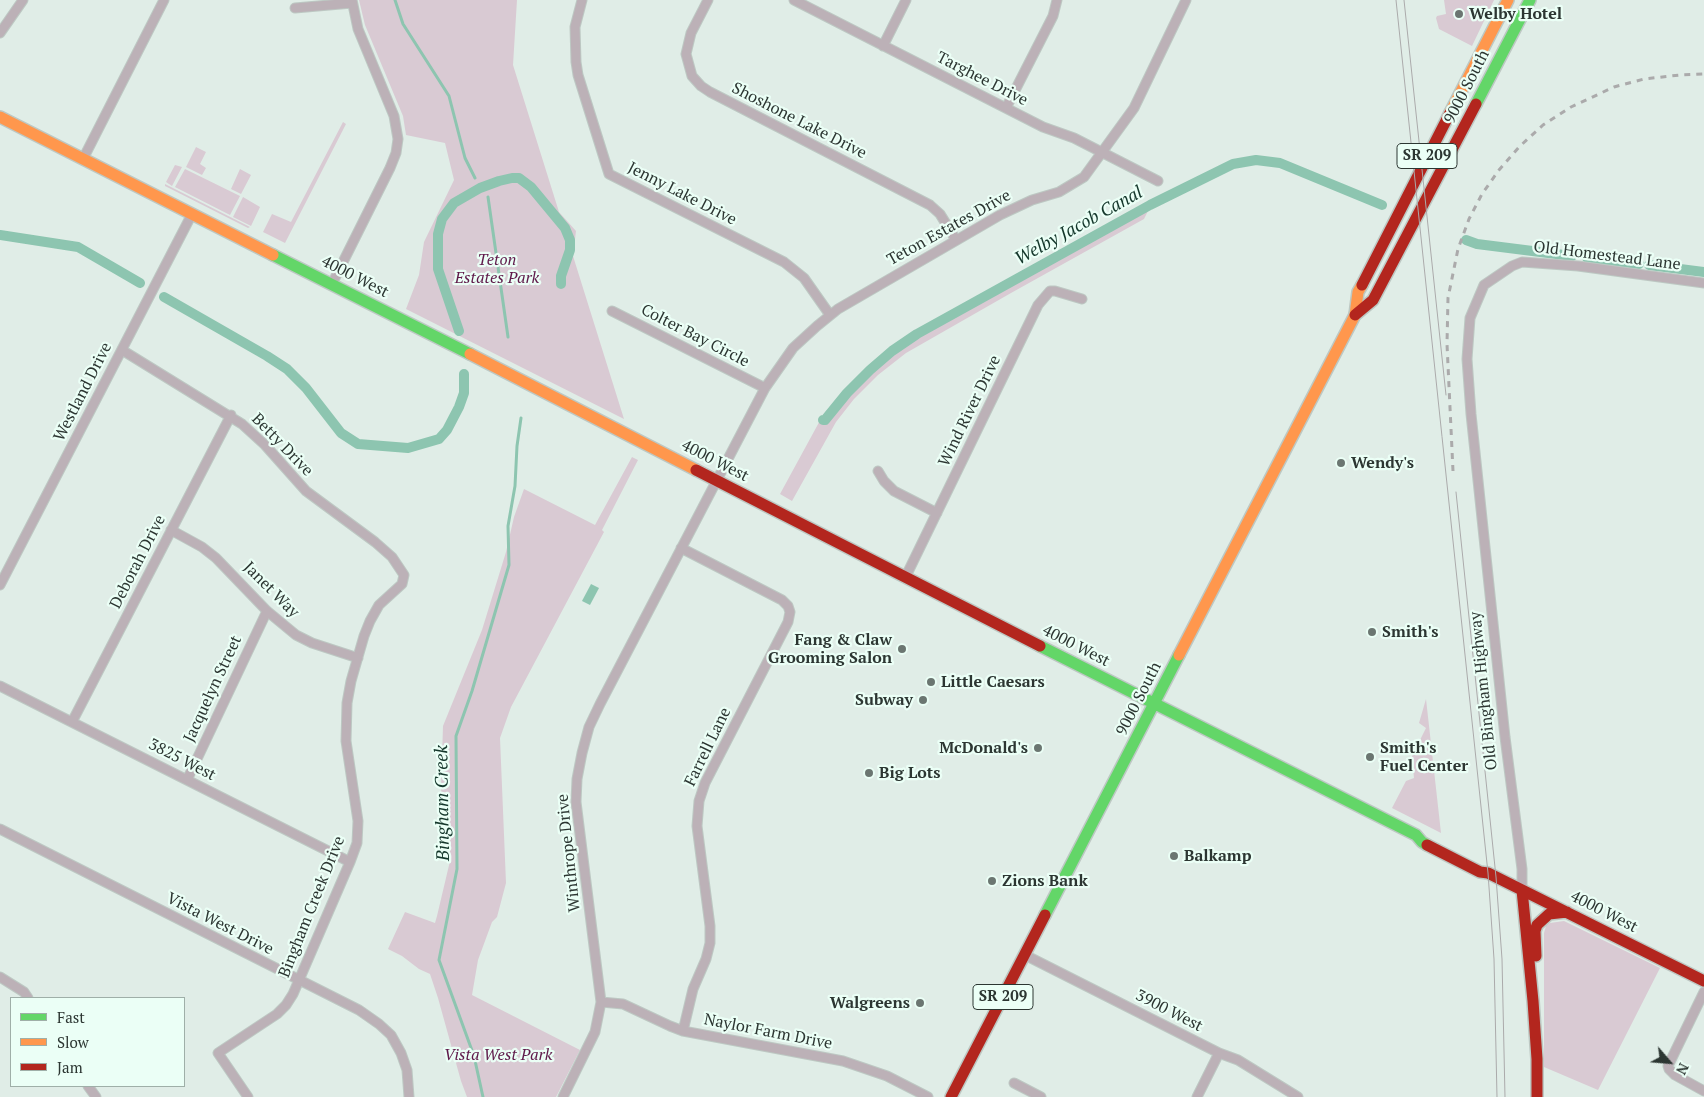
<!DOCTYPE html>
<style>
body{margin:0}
#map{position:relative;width:1704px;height:1097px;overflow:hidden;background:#e0ede7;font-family:"PT Serif",serif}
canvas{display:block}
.legend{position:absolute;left:10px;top:997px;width:175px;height:90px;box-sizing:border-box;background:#ebfff6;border:1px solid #9fafa8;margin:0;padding:6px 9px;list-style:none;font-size:15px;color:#2c3632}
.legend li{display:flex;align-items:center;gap:10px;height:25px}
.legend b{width:25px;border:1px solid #9fafa8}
.north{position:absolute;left:1644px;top:1037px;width:50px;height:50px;-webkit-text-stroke:4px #ebfff6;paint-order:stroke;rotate:117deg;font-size:14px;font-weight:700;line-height:20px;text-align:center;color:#2c3632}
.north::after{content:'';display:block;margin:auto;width:18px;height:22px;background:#2c3632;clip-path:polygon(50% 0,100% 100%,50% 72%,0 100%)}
</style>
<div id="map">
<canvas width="1704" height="1097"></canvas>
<ul class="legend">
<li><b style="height:6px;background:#63d668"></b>Fast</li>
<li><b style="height:6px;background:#ff974d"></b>Slow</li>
<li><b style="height:6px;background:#b3261e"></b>Jam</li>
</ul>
<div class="north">N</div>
</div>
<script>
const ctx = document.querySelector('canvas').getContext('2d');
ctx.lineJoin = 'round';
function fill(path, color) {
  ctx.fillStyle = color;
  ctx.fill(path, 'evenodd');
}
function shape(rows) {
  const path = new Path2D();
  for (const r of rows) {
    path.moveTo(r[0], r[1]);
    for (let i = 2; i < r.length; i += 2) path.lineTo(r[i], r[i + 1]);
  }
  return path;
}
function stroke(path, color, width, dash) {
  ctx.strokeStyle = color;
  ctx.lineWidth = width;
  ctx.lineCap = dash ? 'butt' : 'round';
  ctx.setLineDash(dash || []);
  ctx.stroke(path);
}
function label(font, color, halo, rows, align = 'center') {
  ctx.font = font + ' "PT Serif",serif';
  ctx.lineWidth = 4.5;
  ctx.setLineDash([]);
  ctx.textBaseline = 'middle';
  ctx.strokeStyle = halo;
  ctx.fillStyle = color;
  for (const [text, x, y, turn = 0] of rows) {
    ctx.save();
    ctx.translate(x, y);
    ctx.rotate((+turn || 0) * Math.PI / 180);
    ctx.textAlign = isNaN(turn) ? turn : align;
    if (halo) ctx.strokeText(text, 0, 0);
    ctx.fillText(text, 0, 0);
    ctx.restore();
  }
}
fill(shape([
 [359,0,517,0,513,65,559,212,576,231,573,256,624,419,406,309,419,275,424,242,454,180,445,143,406,135,403,116,365,25],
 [1444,0,1494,0,1472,46,1439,29,1436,18,1437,16,1446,14],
 [343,122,346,124,285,243,263,232,272,214,291,222],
 [196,147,206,152,200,164,206,168,202,175,186,167],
 [175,165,182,167,172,186,166,182],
 [185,169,240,196,230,215,175,187],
 [240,169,251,175,241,194,231,189],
 [165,184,250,227,248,228,165,186],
 [243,197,260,207,251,226,233,217],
 [1154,199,1144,219,1011,293,906,353,878,375,854,399,836,422,792,501,780,494,823,415,843,391,868,366,898,343,968,301],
 [632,457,638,460,602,530,604,532,511,707,500,738,506,883,497,917,492,922,478,960,472,995,580,1050,556,1097,467,1097,461,1081,438,998,430,974,419,969,402,956,388,949,405,912,435,923,437,916,450,861,441,789,443,726,482,630,506,552,514,517,524,489,595,525],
 [1426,699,1441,833,1392,808,1406,781,1414,778,1412,756,1426,728,1419,723],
 [1564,921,1660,968,1598,1090,1544,1067,1544,933,1546,926,1550,923]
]), '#d9cad3');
fill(shape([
 [591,584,599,588,590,605,582,601]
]), '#8dc5b0');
stroke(shape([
 [395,0,403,24,449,96,465,158,475,178],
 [488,197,508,337],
 [483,1097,474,1056,439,960,457,869,456,736,472,691,509,565,508,526,515,486,517,446,521,418]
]), '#8dc5b0', 3);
stroke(shape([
 [0,235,78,247,140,283],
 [1466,240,1477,244,1572,256],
 [1587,258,1639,264],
 [1649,265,1704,272],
 [164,297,267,356,287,369,306,388,341,433,358,444,408,448,439,439,447,430,459,407,464,393,464,374],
 [459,331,438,269,438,234,442,219,454,203,480,188,499,181,512,178,519,178,531,187,565,228,570,240,570,250,561,276,561,284],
 [823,420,825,420,847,393,870,370,892,351,917,334,1150,205,1233,164,1256,160,1280,163,1382,205]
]), '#8dc5b0', 10);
const street = shape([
 [582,0,575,27,576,62,578,75,609,174,784,262,804,278,830,315],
 [708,0,691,33,686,54,692,76,701,86,710,92,930,205,940,214,956,240],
 [794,0,1043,127,1074,138,1158,181],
 [295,8,352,3],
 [0,33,23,0],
 [883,46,906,0],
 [1006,108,1053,16,1057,0],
 [83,159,164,0],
 [332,284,390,168,396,153,398,139,394,116,358,29,352,0],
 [612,311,765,388],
 [122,350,242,424,265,445,306,491,375,542,392,557,404,575,402,584,379,605,370,621,364,636,351,681,347,703,346,741,358,821,357,843,350,862,293,994,286,1005,277,1014,218,1053,248,1097],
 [878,471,884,481,894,491,937,513],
 [171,530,202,547,216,558,267,611,296,635,312,643,358,658],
 [681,548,782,600,788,606,790,612,788,622,705,783,699,801,697,826,710,926,710,943,706,959,693,989,683,1031],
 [906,576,1038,305,1050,291,1055,291,1082,299],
 [0,585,192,214],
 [0,686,350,862],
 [72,722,231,415],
 [187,780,267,611],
 [0,829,359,1010,379,1024,391,1035,401,1053,407,1070,409,1097],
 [1522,890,1522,869,1505,737,1471,414,1467,359,1470,318,1484,285,1512,266,1522,262,1578,266,1704,283],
 [1025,955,1219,1053,1238,1060,1298,1097],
 [0,977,24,992,28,998],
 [1704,992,1668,1066,1669,1069,1675,1075,1704,1091],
 [601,1002,623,1004,670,1026,683,1031,843,1061,887,1076,928,1097],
 [1014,1083,1041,1097],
 [88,1086,96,1097],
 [563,1097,595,1032,601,1002,576,802,577,779,582,753,589,727,600,704,765,388,793,348,817,326,838,309,1000,215,1032,200,1059,192,1084,177,1134,108,1186,0],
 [1197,1097,1219,1053]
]);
const fast = shape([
 [1476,104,1530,0],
 [273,255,470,354],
 [1040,646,1416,835,1422,842,1427,845],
 [1045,915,1179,655]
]);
const slow = shape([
 [1450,113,1508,0],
 [0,117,273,255],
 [470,354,696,470],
 [1179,655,1355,315,1358,292,1362,285]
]);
const jam = shape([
 [1362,285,1450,113],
 [1355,315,1373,300,1476,104],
 [696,470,1040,646],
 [1427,845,1480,872,1488,873,1704,981],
 [1522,890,1533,1001,1537,1059,1537,1097],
 [1536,956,1535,931,1537,925,1549,914,1567,912],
 [951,1097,1045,915]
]);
stroke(street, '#bdc8c3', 11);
stroke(fast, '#bdc8c3', 14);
stroke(slow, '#bdc8c3', 14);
stroke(jam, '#bdc8c3', 14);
stroke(street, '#bcb1b7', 9);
stroke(fast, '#63d668', 11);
stroke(slow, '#ff974d', 11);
stroke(jam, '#b3261e', 11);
stroke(shape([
 [1396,0,1488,873,1494,959,1497,1097],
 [1404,0,1446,395],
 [1456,492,1496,877,1502,959,1505,1097]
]), '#abaaab', 1);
stroke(shape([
 [1453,471,1447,344,1448,298,1458,249,1469,219,1482,194,1499,170,1519,147,1543,125,1571,107,1614,87,1644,79,1680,75,1704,74]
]), '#abaaab', 3, [6, 6]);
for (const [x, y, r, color] of [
 [1459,14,5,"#6b7671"],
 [1341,463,5,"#6b7671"],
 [1372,632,5,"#6b7671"],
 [902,649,5,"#6b7671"],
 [931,682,5,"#6b7671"],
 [923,700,5,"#6b7671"],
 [1038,748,5,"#6b7671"],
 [1370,757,5,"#6b7671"],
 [869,773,5,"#6b7671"],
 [1174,856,5,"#6b7671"],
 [992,881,5,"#6b7671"],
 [920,1003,5,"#6b7671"]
]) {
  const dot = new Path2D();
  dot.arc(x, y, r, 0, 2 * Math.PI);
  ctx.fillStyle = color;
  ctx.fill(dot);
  stroke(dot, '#ebfff6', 2);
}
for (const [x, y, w] of [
 [1427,156,60],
 [1003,997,60]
]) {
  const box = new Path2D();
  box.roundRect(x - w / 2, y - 12.5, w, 25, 4);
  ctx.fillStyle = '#ebfff6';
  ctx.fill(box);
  stroke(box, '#2c3632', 1);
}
label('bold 15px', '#2c3632', null, [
 ["SR 209",1427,156],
 ["SR 209",1003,997]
]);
label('bold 16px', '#2c3632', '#ebfff6', [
 ["Welby Hotel",1469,14],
 ["Wendy's",1351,463],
 ["Smith's",1382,632],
 ["Fang & Claw",892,640,"right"],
 ["Grooming Salon",892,658,"right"],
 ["Little Caesars",941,682],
 ["Subway",913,700,"right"],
 ["McDonald's",1028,748,"right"],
 ["Smith's",1380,748],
 ["Fuel Center",1380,766],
 ["Big Lots",879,773],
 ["Balkamp",1184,856],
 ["Zions Bank",1002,881],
 ["Walgreens",910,1003,"right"]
], 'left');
label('16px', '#2c3632', '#ebfff6', [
 ["Targhee Drive",982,79,27],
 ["9000 South",1467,87,-63],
 ["Shoshone Lake Drive",799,121,27],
 ["Jenny Lake Drive",682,194,27],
 ["Teton Estates Drive",949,228,-29],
 ["Old Homestead Lane",1607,256,7],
 ["4000 West",355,277,27],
 ["Colter Bay Circle",695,336,27],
 ["Westland Drive",83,392,-63],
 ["Wind River Drive",970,411,-64],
 ["Betty Drive",282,445,46],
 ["4000 West",715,461,27],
 ["Deborah Drive",138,562,-63],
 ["Janet Way",271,590,45],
 ["4000 West",1076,646,27],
 ["Jacquelyn Street",213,689,-65],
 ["Old Bingham Highway",1484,691,-96],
 ["9000 South",1139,699,-63],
 ["Farrell Lane",708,747,-64],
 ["3825 West",182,760,27],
 ["Winthrope Drive",569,853,-96],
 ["Bingham Creek Drive",312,907,-68],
 ["4000 West",1604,912,27],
 ["Vista West Drive",220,924,27],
 ["3900 West",1169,1011,27],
 ["Naylor Farm Drive",768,1032,11]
]);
label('italic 16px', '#5f194a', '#ebfff6', [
 ["Teton",497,260],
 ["Estates Park",497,278],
 ["Vista West Park",498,1055]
]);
label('italic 18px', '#14372b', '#ebfff6', [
 ["Welby Jacob Canal",1079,226,-29],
 ["Bingham Creek",443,803,-91]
]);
</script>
